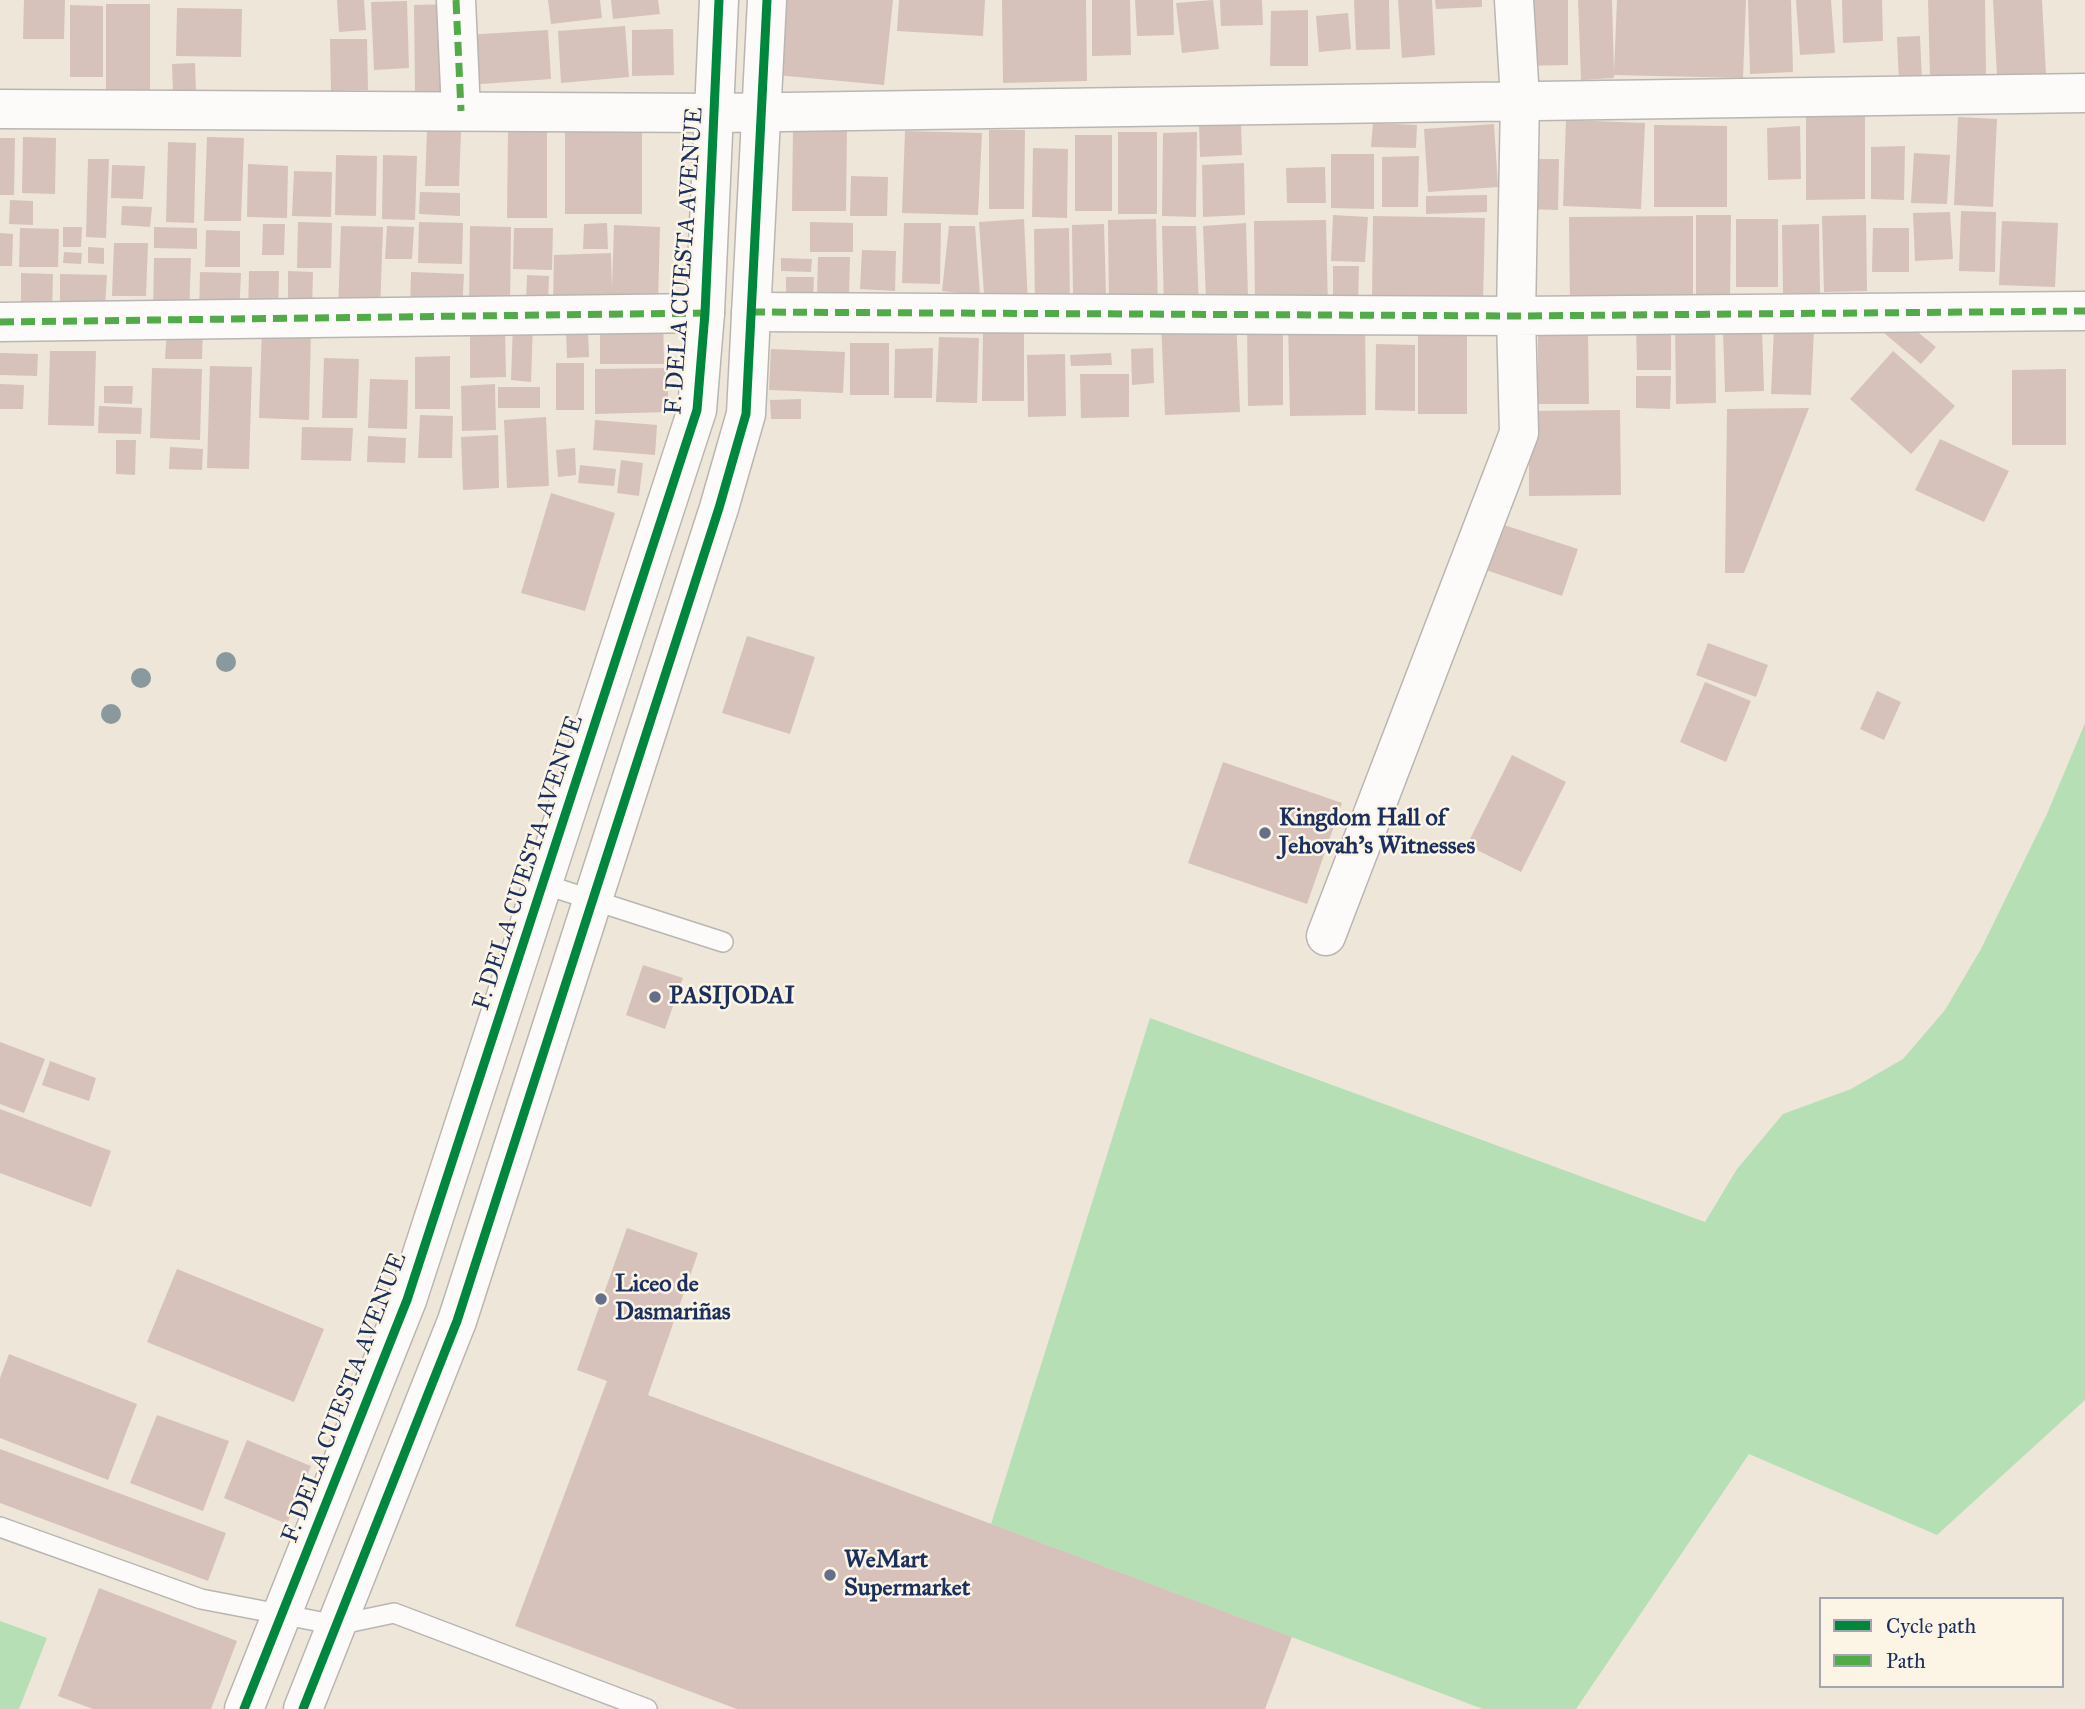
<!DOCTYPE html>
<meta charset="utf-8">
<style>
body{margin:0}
#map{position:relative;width:2085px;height:1709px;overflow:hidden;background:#eee6d9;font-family:"IM FELL Great Primer",serif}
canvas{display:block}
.legend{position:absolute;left:1819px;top:1597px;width:245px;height:91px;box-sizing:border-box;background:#fcf5e5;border:2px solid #a2a6af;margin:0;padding:9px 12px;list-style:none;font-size:21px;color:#1b2f5e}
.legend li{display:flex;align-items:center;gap:14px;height:35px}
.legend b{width:35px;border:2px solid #a2a6af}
</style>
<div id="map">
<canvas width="2085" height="1709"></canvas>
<ul class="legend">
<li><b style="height:9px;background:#00873e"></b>Cycle path</li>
<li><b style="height:9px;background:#52ab49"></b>Path</li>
</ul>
</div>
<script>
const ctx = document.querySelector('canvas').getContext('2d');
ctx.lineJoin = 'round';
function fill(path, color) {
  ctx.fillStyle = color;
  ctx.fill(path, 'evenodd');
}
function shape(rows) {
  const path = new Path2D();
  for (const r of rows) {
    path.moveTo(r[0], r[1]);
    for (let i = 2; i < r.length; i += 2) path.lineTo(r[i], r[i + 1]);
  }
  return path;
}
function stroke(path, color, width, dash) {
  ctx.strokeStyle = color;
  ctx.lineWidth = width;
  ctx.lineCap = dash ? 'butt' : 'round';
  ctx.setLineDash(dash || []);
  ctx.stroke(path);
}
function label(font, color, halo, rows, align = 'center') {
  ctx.font = font + ' "IM FELL Great Primer",serif';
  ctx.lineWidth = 5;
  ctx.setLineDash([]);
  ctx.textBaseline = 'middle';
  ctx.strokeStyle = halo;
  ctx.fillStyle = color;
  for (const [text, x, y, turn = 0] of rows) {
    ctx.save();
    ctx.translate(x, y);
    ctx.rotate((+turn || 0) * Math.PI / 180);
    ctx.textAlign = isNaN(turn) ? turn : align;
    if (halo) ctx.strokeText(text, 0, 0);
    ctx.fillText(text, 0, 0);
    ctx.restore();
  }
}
fill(shape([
 [2085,723,2085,1400,1937,1535,1749,1454,1576,1709,1483,1709,991,1524,1150,1018,1705,1222,1737,1169,1783,1114,1851,1089,1903,1059,1945,1010,1981,949,2047,814],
 [0,1621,47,1638,19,1709,0,1709]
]), '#b6dfb5');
fill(shape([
 [24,0,65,0,64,39,23,39],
 [337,0,364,0,366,30,339,32],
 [548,0,600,0,602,18,551,24],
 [611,0,658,0,660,14,613,19],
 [772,0,893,0,884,85,765,74],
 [899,0,985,0,983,36,897,31],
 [1002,0,1086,0,1087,81,1003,83],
 [1092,0,1130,0,1131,55,1092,56],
 [1135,0,1173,0,1174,35,1137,36],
 [1213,0,1219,49,1182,53,1176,3],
 [1220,0,1262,0,1263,25,1221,26],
 [1354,0,1389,0,1390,49,1356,50],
 [1398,0,1432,0,1435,55,1402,58],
 [1435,0,1482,0,1482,7,1436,9],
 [1520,0,1568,0,1568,65,1521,66],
 [1578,0,1612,0,1614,72,1617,0,1746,0,1743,78,1614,75,1614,78,1581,80],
 [1748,0,1791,0,1793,72,1750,74],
 [1796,0,1831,0,1835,53,1800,55],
 [1842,0,1882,0,1883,41,1843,43],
 [1928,0,1985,0,1986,76,1930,77],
 [1993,0,2042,0,2046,74,1997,76],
 [407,1,409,68,374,70,371,2],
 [106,4,150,4,150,91,106,92],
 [450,4,452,91,415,92,414,5],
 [70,5,103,6,103,77,70,77],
 [177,8,242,9,241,57,176,56],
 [1308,10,1308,66,1270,66,1271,11],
 [1348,13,1351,49,1319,52,1316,16],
 [625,26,629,77,561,83,558,31],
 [673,29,674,75,632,76,632,30],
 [548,30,551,79,467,85,465,35],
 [1920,36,1922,81,1899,83,1897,37],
 [330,39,367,39,368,90,331,91],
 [195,63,196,92,173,93,172,64],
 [1806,115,1865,115,1865,199,1806,200],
 [1958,117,1997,119,1993,207,1954,205],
 [1566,120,1645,123,1641,209,1563,206],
 [1241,122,1242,155,1200,157,1199,124],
 [1373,123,1417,125,1416,148,1371,147],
 [1494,124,1498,187,1428,192,1424,129],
 [1654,125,1727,126,1727,207,1654,207],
 [1800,126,1801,179,1768,180,1767,128],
 [508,127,547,127,547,218,507,218],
 [793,127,847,128,846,211,792,211],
 [989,130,1025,130,1024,209,989,209],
 [427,131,461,132,459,186,425,186],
 [565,131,642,131,642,214,565,214],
 [905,131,982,133,978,215,902,213],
 [1118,132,1157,132,1157,214,1118,214],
 [1197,132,1196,217,1162,216,1163,133],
 [1075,135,1112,135,1112,211,1075,211],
 [23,137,56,138,55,194,22,193],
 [207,137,244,138,241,221,204,221],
 [0,138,15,138,14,195,0,195],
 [168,142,196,143,194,223,166,222],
 [1905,146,1904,200,1871,199,1871,147],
 [1033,148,1068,149,1067,218,1032,217],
 [1914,153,1950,155,1947,204,1911,203],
 [1331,154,1374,154,1374,209,1331,208],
 [336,155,377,156,376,216,335,215],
 [383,155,417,156,415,220,382,219],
 [1419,156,1418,207,1382,207,1382,157],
 [88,159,109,159,106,238,86,237],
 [1529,159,1559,159,1558,210,1528,209],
 [1244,163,1245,215,1203,217,1202,165],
 [248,164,288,166,287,218,247,217],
 [112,165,145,166,143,199,111,198],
 [1325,167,1326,203,1287,203,1286,168],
 [294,171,332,172,331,217,292,216],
 [851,176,888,177,887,216,850,216],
 [420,192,460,193,460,216,419,214],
 [1487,195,1487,212,1426,214,1426,196],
 [10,200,33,201,33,225,9,224],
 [122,206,152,207,150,227,121,225],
 [1961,211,1996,212,1995,272,1959,271],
 [1950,212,1953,259,1915,261,1913,213],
 [1333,215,1368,217,1365,262,1331,261],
 [1696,215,1731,215,1730,299,1696,300],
 [1866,215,1867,291,1824,292,1822,216],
 [1373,216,1485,218,1483,303,1372,301],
 [1693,216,1693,306,1570,307,1569,217],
 [1024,219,1028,304,985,308,979,222],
 [1156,219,1158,309,1109,310,1108,220],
 [1736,219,1778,219,1778,287,1736,287],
 [1326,220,1328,307,1255,309,1254,221],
 [2002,221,2058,223,2055,287,1999,285],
 [298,222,332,223,331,268,297,268],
 [419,222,463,223,462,264,418,263],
 [810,222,853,223,853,252,810,252],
 [607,223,608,249,583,249,584,224],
 [904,223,941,223,940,284,902,283],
 [1246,223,1248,297,1206,299,1203,226],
 [263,224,285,224,284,255,262,255],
 [1104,224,1106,294,1073,294,1072,225],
 [1819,224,1820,293,1783,293,1782,225],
 [614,225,660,227,658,302,553,305,554,255,611,253,612,289],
 [341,226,383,227,380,311,338,310],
 [387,226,414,227,412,259,385,259],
 [470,226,511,227,510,308,469,308],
 [949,226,975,226,980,295,942,291],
 [1162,226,1196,226,1199,308,1164,309],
 [63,227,82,227,81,247,63,247],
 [154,227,197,228,197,249,154,248],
 [20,228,59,229,58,267,19,267],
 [514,228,553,228,552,270,513,269],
 [1069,228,1070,306,1035,307,1034,229],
 [1873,228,1909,228,1909,272,1872,272],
 [206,230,240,231,240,267,205,267],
 [0,233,13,234,12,266,0,266],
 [114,243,148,243,146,296,112,296],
 [88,247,104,248,104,264,88,263],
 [862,250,896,251,895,291,860,289],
 [64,252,82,253,81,264,63,263],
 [818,257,850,257,849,297,817,297],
 [154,258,191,258,189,315,153,315],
 [781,258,812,259,811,272,781,271],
 [1333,266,1359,266,1358,303,1333,303],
 [249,271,279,271,278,315,248,314],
 [288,271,313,272,312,309,288,308],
 [200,272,241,273,239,317,199,316],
 [411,272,464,274,462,311,410,310],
 [21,273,53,274,52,313,21,312],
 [60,274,107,275,105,307,60,305],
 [527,275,549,276,548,303,526,302],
 [786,277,814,277,813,301,786,300],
 [663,314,664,364,600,364,600,315],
 [1898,316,1936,347,1921,364,1884,333],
 [1236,317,1240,412,1165,415,1161,321],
 [1715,319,1716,403,1676,404,1675,321],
 [1365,321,1366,415,1290,416,1288,322],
 [513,323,533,323,531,382,511,380],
 [1283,324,1283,405,1248,406,1247,325],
 [505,326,506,377,470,378,470,327],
 [1467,326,1467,414,1418,414,1418,327],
 [1671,326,1671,370,1637,370,1636,327],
 [262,327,311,329,309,420,259,418],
 [1588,327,1589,404,1538,404,1538,328],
 [167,328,203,328,202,359,165,359],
 [1774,328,1814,329,1811,395,1771,394],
 [588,329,589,357,567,358,566,330],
 [1762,329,1764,391,1725,392,1723,330],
 [983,332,1024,332,1024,401,982,401],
 [939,337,979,338,977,403,936,402],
 [850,343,889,343,889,395,850,395],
 [1376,344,1415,345,1415,411,1375,410],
 [933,348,932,398,894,398,895,349],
 [1153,348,1154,383,1132,385,1131,349],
 [771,349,845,352,843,393,769,390],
 [50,351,96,351,94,426,48,425],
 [1893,351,1955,406,1911,454,1850,399],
 [0,353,38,354,37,376,0,375],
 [1111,353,1112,365,1071,366,1070,355],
 [1065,354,1066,416,1028,417,1027,355],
 [450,356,450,409,415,409,415,357],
 [324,358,359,359,357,418,322,418],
 [556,363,584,363,584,410,556,410],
 [210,366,252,367,249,469,207,468],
 [152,368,202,369,200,440,150,438],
 [668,368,668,412,595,414,595,369],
 [2066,369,2066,445,2012,445,2012,370],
 [1080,374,1129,374,1129,417,1081,418],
 [1636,376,1671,376,1670,409,1636,408],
 [370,379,408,380,407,429,368,428],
 [0,384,24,385,23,409,0,409],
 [495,384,496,430,462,431,461,386],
 [104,386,133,386,132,404,104,403],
 [498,387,540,387,540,408,498,408],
 [801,399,801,419,771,419,770,400],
 [99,406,142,408,141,434,98,433],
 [1809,408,1744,573,1725,573,1727,409],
 [1620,410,1621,495,1529,496,1529,411],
 [420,415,453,416,452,458,418,458],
 [546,417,549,486,507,488,504,420],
 [595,420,657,425,655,455,593,450],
 [302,427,353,428,351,461,301,460],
 [498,435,499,488,463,490,461,437],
 [368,436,406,438,405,463,367,462],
 [1940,439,2009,471,1984,522,1915,490],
 [116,440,136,440,135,475,116,474],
 [170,447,203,449,202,470,169,469],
 [575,448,576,475,558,477,556,450],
 [621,460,643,463,639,496,617,493],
 [580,465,616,469,614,486,578,483],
 [551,493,615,513,585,611,521,593],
 [1501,524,1578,549,1562,596,1486,570],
 [747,636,815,657,790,734,722,713],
 [1708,643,1768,665,1756,697,1696,675],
 [1705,682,1751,701,1726,762,1680,742],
 [1877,691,1901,702,1884,740,1860,729],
 [1512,755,1566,782,1521,872,1467,845],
 [1223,762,1342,803,1307,904,1188,863],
 [643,965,683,978,665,1029,626,1015],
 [0,1042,45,1059,24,1113,0,1104],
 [50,1061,96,1078,89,1101,42,1085],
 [0,1109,111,1151,91,1207,0,1173],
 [627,1228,698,1253,648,1395,1292,1637,1265,1709,737,1709,515,1626,607,1381,577,1370],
 [177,1269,324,1329,294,1402,147,1342],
 [9,1354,137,1404,108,1480,0,1438,0,1378],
 [157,1415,229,1441,203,1511,130,1483],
 [247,1440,311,1466,287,1524,224,1498],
 [0,1449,226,1533,208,1581,0,1503],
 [99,1588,237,1641,211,1709,93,1709,58,1696]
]), '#d6c2ba');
const lane = shape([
 [543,884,723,942],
 [0,1527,201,1599,337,1625,394,1613,647,1709]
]);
const street = shape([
 [456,0,461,111],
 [0,109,716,113,2085,93],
 [751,312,1516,316,2085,311],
 [0,322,705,313],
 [1326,936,1519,433,1516,316,1520,99,1514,0]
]);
const secondary = shape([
 [244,1709,407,1300,697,410,705,313,719,0],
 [303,1709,457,1321,719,508,746,414,767,0]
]);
stroke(lane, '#b9b6b2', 22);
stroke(street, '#b9b6b2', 41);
stroke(secondary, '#b9b6b2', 41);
stroke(lane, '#fcfbf9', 19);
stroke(street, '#fcfbf9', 38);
stroke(secondary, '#fcfbf9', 38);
stroke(shape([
 [456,0,461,111],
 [751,312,1516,316,2085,311],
 [0,322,705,313]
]), '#52ab49', 7, [14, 7]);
stroke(shape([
 [244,1709,407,1300,697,410,705,313,719,0],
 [303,1709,457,1321,719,508,746,414,767,0]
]), '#00873e', 9);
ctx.fillStyle = '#89999d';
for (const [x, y] of [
 [226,662],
 [141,678],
 [111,714]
]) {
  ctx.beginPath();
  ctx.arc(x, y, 10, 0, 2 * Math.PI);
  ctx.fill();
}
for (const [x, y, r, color] of [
 [1265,833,7,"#656f89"],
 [655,997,7,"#656f89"],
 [601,1299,7,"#656f89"],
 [830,1575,7,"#656f89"]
]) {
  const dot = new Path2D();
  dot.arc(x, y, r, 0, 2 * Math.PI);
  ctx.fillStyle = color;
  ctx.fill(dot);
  stroke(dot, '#fcf5e5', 2.5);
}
label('24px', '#1b2f5e', '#fcf5e5', [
 ["F. DELA CUESTA AVENUE",685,261,-86],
 ["F. DELA CUESTA AVENUE",529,863,-72],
 ["F. DELA CUESTA AVENUE",345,1398,-69]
]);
label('bold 24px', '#1b2f5e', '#fcf5e5', [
 ["Kingdom Hall of",1279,819],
 ["Jehovah's Witnesses",1279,847],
 ["PASIJODAI",669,997],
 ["Liceo de",615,1285],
 ["Dasmariñas",615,1313],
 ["WeMart",844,1561],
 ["Supermarket",844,1589]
], 'left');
</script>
